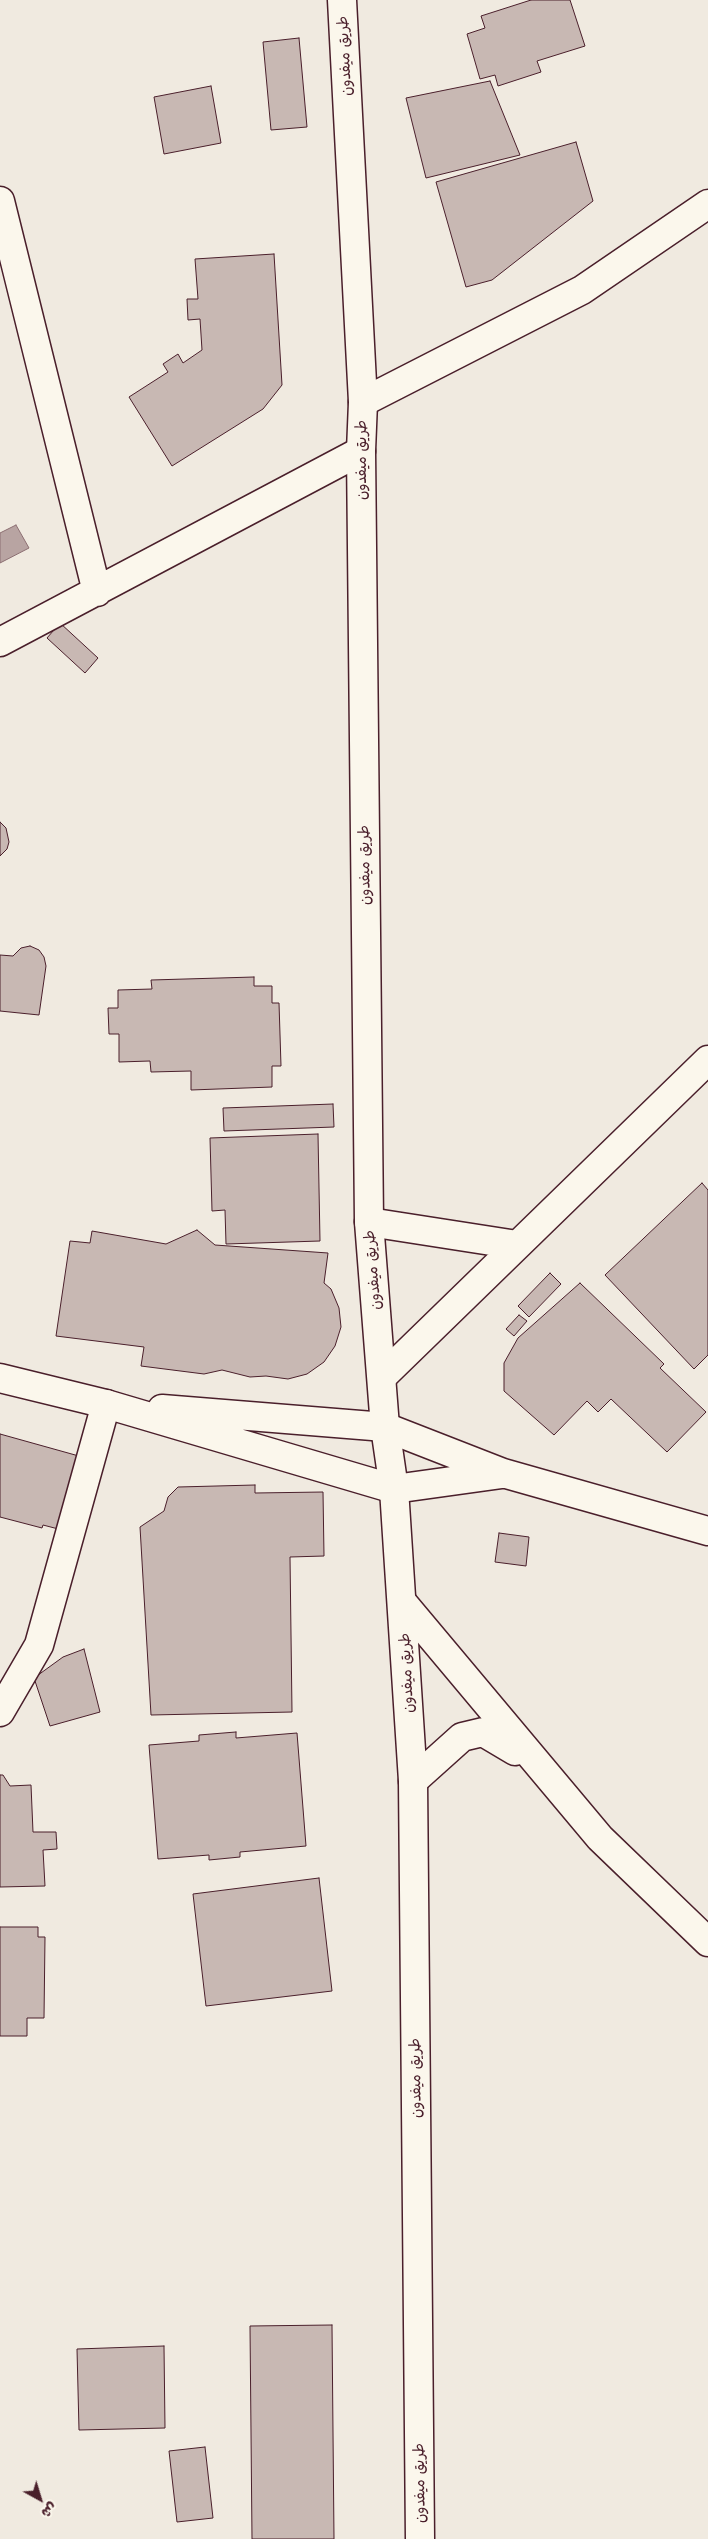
<!DOCTYPE html>
<meta charset="utf-8">
<style>
body{margin:0}
#map{position:relative;width:708px;height:2539px;overflow:hidden;background:#f0eae0;font-family:"Playpen Sans","Playpen Sans Arabic",sans-serif}
canvas{display:block}
.north{position:absolute;left:15px;top:2474px;width:50px;height:50px;-webkit-text-stroke:4px #fbf7ec;paint-order:stroke;rotate:141deg;font-size:14px;font-weight:700;line-height:20px;text-align:center;color:#4a1f2b}
.north::after{content:'';display:block;margin:auto;width:18px;height:22px;background:#4a1f2b;clip-path:polygon(50% 0,100% 100%,50% 72%,0 100%)}
</style>
<div id="map">
<canvas width="708" height="2539"></canvas>
<div class="north">ش</div>
</div>
<script>
const ctx = document.querySelector('canvas').getContext('2d');
ctx.lineJoin = 'round';
function fill(path, color) {
  ctx.fillStyle = color;
  ctx.fill(path, 'evenodd');
}
function shape(rows) {
  const path = new Path2D();
  for (const r of rows) {
    path.moveTo(r[0], r[1]);
    for (let i = 2; i < r.length; i += 2) path.lineTo(r[i], r[i + 1]);
  }
  return path;
}
function stroke(path, color, width, dash) {
  ctx.strokeStyle = color;
  ctx.lineWidth = width;
  ctx.lineCap = dash ? 'butt' : 'round';
  ctx.setLineDash(dash || []);
  ctx.stroke(path);
}
function label(font, color, halo, rows, align = 'center') {
  ctx.font = font + ' "Playpen Sans","Playpen Sans Arabic",sans-serif';
  ctx.lineWidth = 4;
  ctx.setLineDash([]);
  ctx.textBaseline = 'middle';
  ctx.strokeStyle = halo;
  ctx.fillStyle = color;
  for (const [text, x, y, turn = 0] of rows) {
    ctx.save();
    ctx.translate(x, y);
    ctx.rotate((+turn || 0) * Math.PI / 180);
    ctx.textAlign = isNaN(turn) ? turn : align;
    if (halo) ctx.strokeText(text, 0, 0);
    ctx.fillText(text, 0, 0);
    ctx.restore();
  }
}
const water = shape([
 [16,525,29,548,0,563,0,533,16,525]
]);
fill(water, '#b8a4a2');
stroke(water, '#8c6f72', 1);
const building = shape([
 [531,0,570,0,585,46,537,61,541,72,498,86,495,75,480,79,467,34,485,28,481,16,531,0],
 [299,38,307,127,271,130,263,42,299,38],
 [490,81,520,155,426,178,406,98,490,81],
 [211,86,221,143,164,154,154,97,211,86],
 [576,142,593,201,492,280,466,287,436,182,576,142],
 [274,254,282,385,263,409,172,466,129,397,168,372,163,364,178,354,183,363,202,350,200,319,188,320,187,299,198,299,195,259,274,254],
 [60,623,98,658,85,673,47,638,60,623],
 [0,822,6,828,9,842,7,849,0,856,0,822],
 [30,946,39,950,44,957,46,966,39,1015,0,1011,0,955,13,956,21,948,30,946],
 [254,977,254,986,272,986,272,1003,279,1003,281,1066,272,1066,272,1087,191,1090,191,1071,151,1072,150,1061,119,1062,119,1034,109,1034,108,1008,118,1008,118,990,152,989,151,980,254,977],
 [333,1104,334,1127,224,1131,223,1108,333,1104],
 [318,1134,320,1241,226,1244,225,1210,212,1211,210,1138,318,1134],
 [702,1183,708,1190,708,1355,694,1369,605,1275,702,1183],
 [197,1230,215,1245,328,1253,324,1283,331,1289,339,1308,341,1327,335,1346,324,1362,307,1374,288,1379,266,1376,250,1377,222,1370,204,1374,141,1366,144,1347,56,1336,70,1241,90,1243,92,1231,166,1244,197,1230],
 [550,1273,561,1284,529,1317,518,1306,550,1273],
 [580,1283,664,1364,660,1368,706,1412,667,1452,611,1399,598,1412,587,1401,554,1435,504,1391,504,1363,518,1338,580,1283],
 [519,1315,527,1321,514,1336,506,1329,519,1315],
 [0,1434,86,1458,66,1531,43,1525,42,1528,0,1517,0,1434],
 [255,1485,255,1493,323,1492,324,1556,290,1557,292,1712,151,1715,140,1527,164,1511,168,1497,178,1487,255,1485],
 [499,1533,529,1537,526,1566,495,1562,499,1533],
 [84,1649,100,1712,50,1726,34,1678,63,1657,84,1649],
 [236,1732,236,1738,297,1733,306,1846,240,1852,240,1857,209,1860,209,1855,158,1859,149,1745,199,1741,199,1735,236,1732],
 [0,1775,3,1775,10,1786,31,1785,33,1832,56,1832,57,1849,43,1850,45,1886,0,1887,0,1775],
 [319,1878,332,1991,206,2006,193,1894,319,1878],
 [0,1927,38,1927,38,1937,45,1937,44,2018,27,2018,27,2036,0,2036,0,1927],
 [332,2325,334,2539,252,2539,250,2326,332,2325],
 [164,2346,165,2428,79,2430,77,2349,164,2346],
 [205,2447,213,2518,177,2522,169,2451,205,2447]
]);
fill(building, '#c8b8b3');
stroke(building, '#4a1f2b', 1);
const street = shape([
 [0,201,97,592],
 [363,402,582,290,708,204],
 [0,642,361,451],
 [385,1427,503,1473,708,1531],
 [394,1489,502,1474],
 [403,1603,600,1838,708,1942],
 [0,1712,39,1645,106,1404],
 [413,1781,462,1737,483,1732,515,1751]
]);
const secondary = shape([
 [369,1222,517,1245],
 [382,1377,708,1060],
 [0,1378,106,1404,394,1489],
 [162,1409,385,1427]
]);
const primary = shape([
 [342,0,363,402,361,451,369,1222,385,1427,394,1489,413,1781,420,2539]
]);
stroke(street, '#4a1f2b', 31);
stroke(secondary, '#4a1f2b', 31);
stroke(primary, '#4a1f2b', 31);
stroke(street, '#fbf7ec', 28);
stroke(secondary, '#fbf7ec', 28);
stroke(primary, '#fbf7ec', 28);
label('15px', '#4a1f2b', '#fbf7ec', [
 ["طريق ميفدون",345,56,-93],
 ["طريق ميفدون",362,460,-90],
 ["طريق ميفدون",365,865,-91],
 ["طريق ميفدون",373,1270,-95],
 ["طريق ميفدون",407,1673,-93],
 ["طريق ميفدون",416,2078,-91],
 ["طريق ميفدون",420,2483,-91]
]);
</script>
